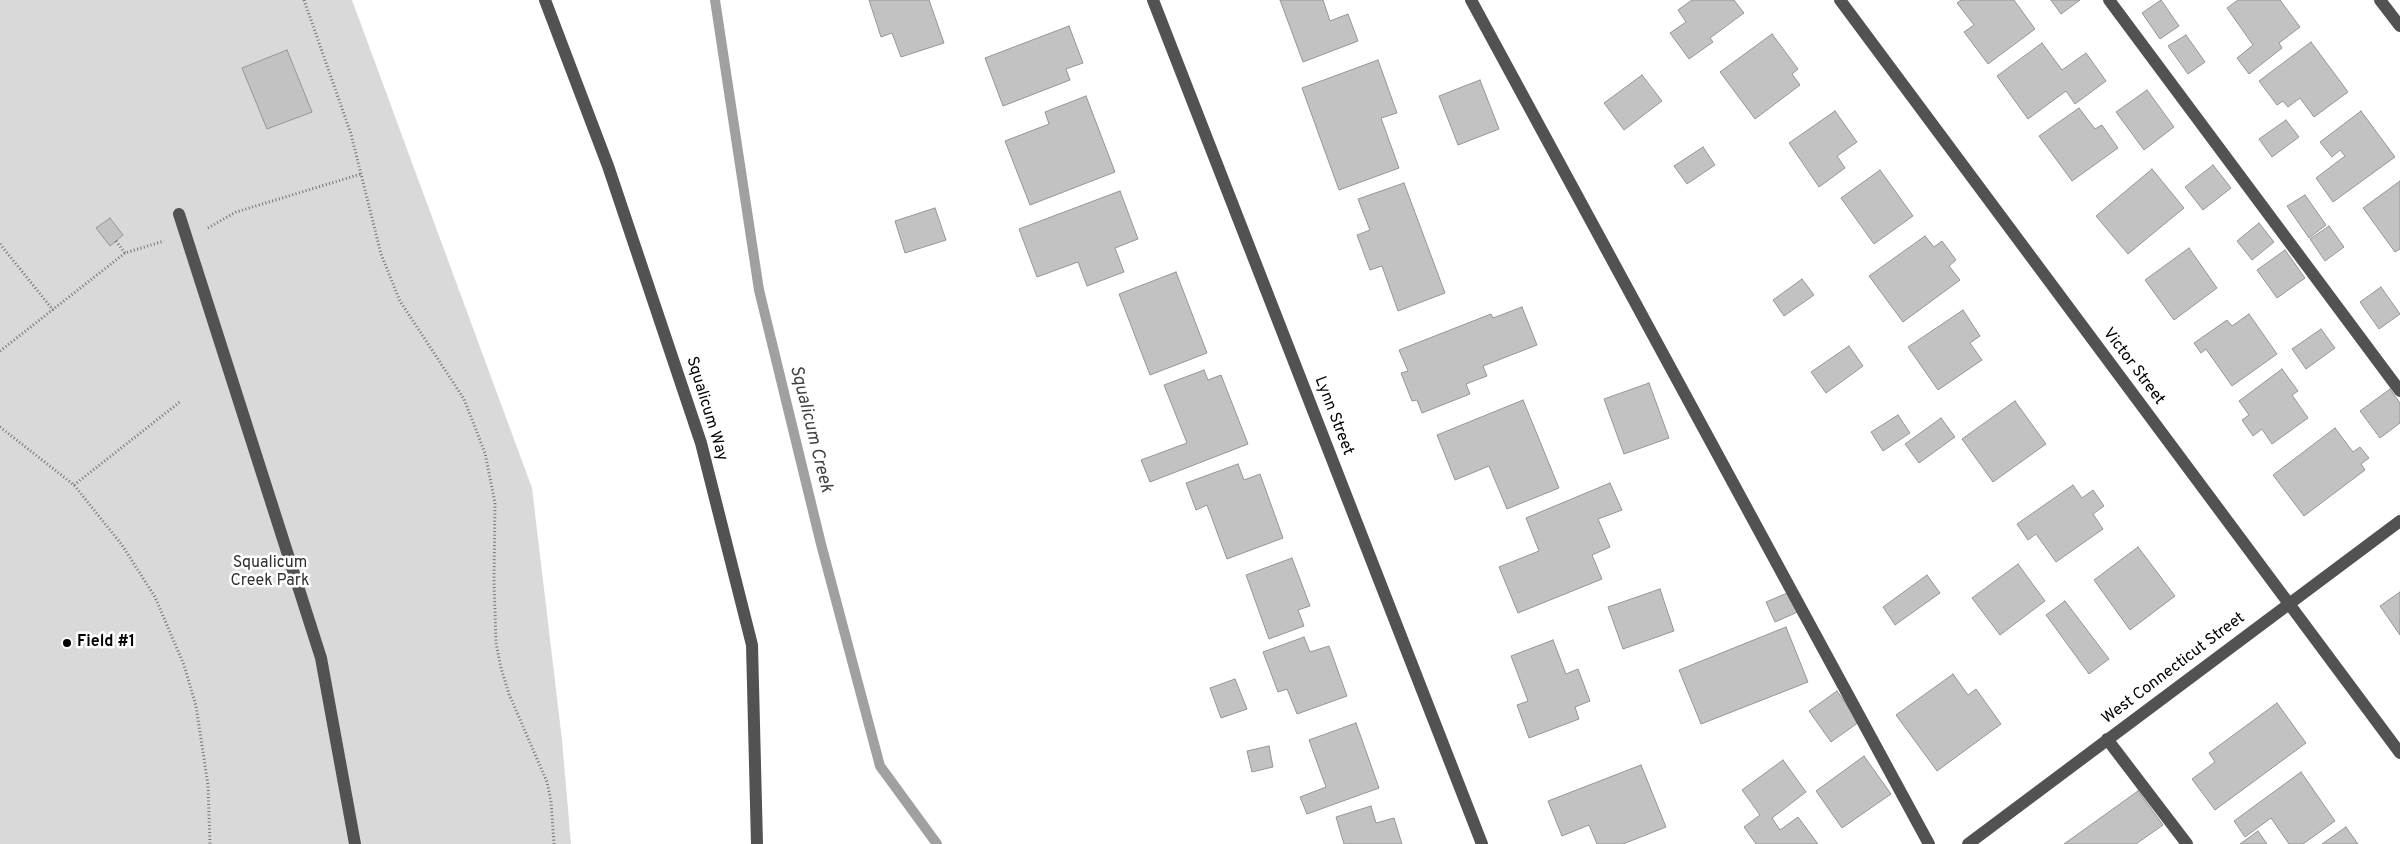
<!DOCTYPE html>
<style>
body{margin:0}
canvas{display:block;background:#fff}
</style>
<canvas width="2400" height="844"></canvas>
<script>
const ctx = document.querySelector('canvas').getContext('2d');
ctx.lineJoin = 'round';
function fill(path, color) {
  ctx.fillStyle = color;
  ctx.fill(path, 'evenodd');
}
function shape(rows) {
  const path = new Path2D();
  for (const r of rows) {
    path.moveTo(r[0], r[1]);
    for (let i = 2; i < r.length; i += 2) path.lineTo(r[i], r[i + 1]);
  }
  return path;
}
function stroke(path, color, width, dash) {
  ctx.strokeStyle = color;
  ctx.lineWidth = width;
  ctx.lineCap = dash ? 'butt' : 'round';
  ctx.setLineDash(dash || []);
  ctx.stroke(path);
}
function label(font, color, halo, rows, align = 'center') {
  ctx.font = font + ' Overpass,sans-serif';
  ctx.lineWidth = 5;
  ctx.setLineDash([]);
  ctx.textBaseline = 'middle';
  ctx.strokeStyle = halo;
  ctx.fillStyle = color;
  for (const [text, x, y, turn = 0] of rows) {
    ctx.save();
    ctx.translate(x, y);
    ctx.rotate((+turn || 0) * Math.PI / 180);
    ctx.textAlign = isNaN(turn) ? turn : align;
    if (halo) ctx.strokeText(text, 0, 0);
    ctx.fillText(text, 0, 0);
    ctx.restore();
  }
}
fill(shape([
 [0,0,352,0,532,488,562,740,571,844,0,844]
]), '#d9d9d9');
stroke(shape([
 [715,0,759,290,821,544,880,766,937,844]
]), '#a0a0a0', 10);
const building = shape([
 [869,0,929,0,944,43,901,57,892,33,881,37,869,0],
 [1280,0,1323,0,1330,21,1348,14,1358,41,1303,62,1280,0],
 [1692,0,1734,0,1744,13,1710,38,1713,42,1689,59,1670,33,1686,22,1678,10,1692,0],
 [1961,0,2014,0,2035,29,1988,64,1964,32,1974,25,1957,3,1961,0],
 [2051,0,2080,0,2061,14,2051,0],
 [2161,0,2179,26,2160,39,2142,13,2161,0],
 [2238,0,2280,0,2300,27,2279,43,2282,48,2249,74,2237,58,2253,45,2227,8,2238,0],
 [1069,26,1083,63,1066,69,1070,80,1003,106,985,58,1069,26],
 [1772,34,1798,69,1792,74,1800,85,1755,119,1720,72,1772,34],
 [2186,35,2205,62,2188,74,2168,46,2186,35],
 [2311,42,2348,92,2314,117,2300,98,2288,107,2283,101,2277,105,2259,81,2311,42],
 [2042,43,2062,70,2086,53,2106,81,2075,104,2066,91,2028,119,1997,76,2042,43],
 [287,50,312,112,267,129,242,68,287,50],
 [1378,60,1397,113,1381,118,1399,168,1339,190,1302,88,1378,60],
 [1642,75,1662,101,1624,130,1604,103,1642,75],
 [1480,80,1499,129,1458,145,1439,96,1480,80],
 [2147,90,2174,127,2144,150,2116,112,2147,90],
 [1086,96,1115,172,1030,205,1005,141,1049,124,1045,112,1086,96],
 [2079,108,2095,129,2102,125,2118,148,2072,181,2039,136,2079,108],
 [1835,111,1857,142,1837,156,1845,168,1819,187,1789,143,1835,111],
 [2361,111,2395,157,2333,202,2316,178,2345,156,2340,150,2332,157,2320,142,2361,111],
 [2286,120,2299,137,2272,157,2259,139,2286,120],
 [1703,147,1715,165,1687,184,1674,166,1703,147],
 [2213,165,2231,188,2203,210,2185,187,2213,165],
 [2152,169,2184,208,2128,254,2096,216,2152,169],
 [1880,170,1913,216,1874,244,1841,198,1880,170],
 [2400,181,2400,249,2395,252,2363,208,2400,181],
 [1404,183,1445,293,1398,311,1382,266,1370,270,1357,235,1370,230,1358,199,1404,183],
 [1120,191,1138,239,1115,248,1124,272,1087,286,1078,262,1037,277,1019,229,1120,191],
 [2305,195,2326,225,2309,238,2287,206,2305,195],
 [935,208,946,240,905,253,895,221,935,208],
 [110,218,123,235,110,246,96,228,110,218],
 [2259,223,2274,242,2252,260,2237,241,2259,223],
 [2329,226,2344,247,2325,261,2310,239,2329,226],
 [1925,236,1934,247,1942,241,1956,260,1949,266,1960,280,1903,322,1869,276,1925,236],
 [2189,248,2217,288,2174,320,2145,280,2189,248],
 [2285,250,2305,278,2277,298,2257,270,2285,250],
 [1176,272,1207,353,1150,375,1119,294,1176,272],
 [1802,279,1814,295,1784,316,1773,300,1802,279],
 [2381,287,2400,314,2379,329,2360,302,2381,287],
 [1522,307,1537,345,1483,366,1487,376,1466,384,1470,394,1422,413,1417,400,1412,401,1401,373,1408,371,1399,350,1491,314,1493,318,1522,307],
 [1963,310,1980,336,1970,343,1982,360,1938,390,1908,347,1963,310],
 [2249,314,2277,354,2232,386,2206,349,2201,353,2194,343,2227,320,2232,326,2249,314],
 [2321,329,2335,348,2306,369,2292,349,2321,329],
 [1849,346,1863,366,1826,393,1811,372,1849,346],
 [2282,369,2298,391,2292,395,2308,418,2272,444,2262,429,2253,436,2242,420,2249,415,2239,401,2282,369],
 [1204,370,1208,380,1221,375,1248,444,1150,482,1141,460,1187,443,1164,385,1204,370],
 [1649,383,1669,438,1624,454,1604,399,1649,383],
 [2390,389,2400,403,2400,423,2380,438,2360,411,2390,389],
 [1523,400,1559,488,1507,509,1489,466,1455,480,1437,435,1523,400],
 [2015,401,2046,444,1993,482,1962,439,2015,401],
 [1898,415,1910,433,1883,451,1871,432,1898,415],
 [1941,418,1955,437,1919,463,1905,444,1941,418],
 [2335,428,2353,452,2360,447,2369,458,2361,464,2365,470,2304,516,2273,475,2335,428],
 [1238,464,1244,480,1260,474,1283,538,1227,559,1207,505,1196,510,1186,483,1238,464],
 [1610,483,1622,510,1598,519,1610,547,1592,555,1602,579,1518,613,1499,567,1539,551,1526,518,1610,483],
 [2073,485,2082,498,2093,490,2104,506,2093,514,2103,529,2056,562,2036,534,2028,540,2017,524,2073,485],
 [2138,547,2175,596,2130,630,2094,580,2138,547],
 [1292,558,1310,606,1298,610,1304,626,1269,639,1246,575,1292,558],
 [2018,564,2045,601,2000,635,1972,598,2018,564],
 [1927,575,1940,593,1895,625,1883,607,1927,575],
 [1660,589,1674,631,1623,649,1608,607,1660,589],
 [1792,591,1800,611,1775,622,1766,602,1792,591],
 [2400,592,2400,635,2380,606,2400,592],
 [2065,601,2109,659,2089,674,2046,615,2065,601],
 [1786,627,1808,682,1701,724,1679,670,1786,627],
 [1304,637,1310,652,1329,646,1347,696,1297,714,1287,689,1278,692,1263,652,1304,637],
 [1553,640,1566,674,1578,669,1590,701,1575,707,1579,719,1529,738,1517,705,1528,701,1511,656,1553,640],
 [1953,674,1968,695,1976,689,2001,724,1937,771,1896,715,1953,674],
 [1235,679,1247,709,1221,718,1210,688,1235,679],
 [1837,691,1859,722,1831,742,1809,711,1837,691],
 [2277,703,2306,743,2215,810,2192,779,2215,762,2209,753,2277,703],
 [1356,723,1379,788,1307,814,1300,797,1326,787,1309,740,1356,723],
 [1269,746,1273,767,1252,772,1247,751,1269,746],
 [1864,756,1891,794,1842,828,1816,791,1864,756],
 [1783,760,1806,792,1772,818,1780,830,1798,817,1818,844,1756,844,1744,827,1760,815,1742,790,1783,760],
 [1641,765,1666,827,1623,844,1597,844,1589,825,1562,836,1548,801,1641,765],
 [2301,772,2335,821,2303,844,2289,844,2271,818,2245,837,2234,821,2301,772],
 [2138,791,2163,825,2136,844,2064,844,2138,791],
 [1371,806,1376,823,1394,818,1402,844,1344,844,1336,817,1371,806],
 [2346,827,2358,844,2322,844,2346,827],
 [2258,831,2267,844,2240,844,2258,831]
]);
fill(building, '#c2c2c2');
stroke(building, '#969696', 1);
stroke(shape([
 [304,0,351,134,381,254,400,301,464,399,485,453,495,503,494,580,496,643,501,668,509,694,547,782,551,801,554,844],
 [208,228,236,212,361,174],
 [116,241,125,253],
 [0,244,53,310],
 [0,351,125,253,164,241],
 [0,427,74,485,122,545,155,597,184,665,196,706,208,785,210,844],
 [74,485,181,401]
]), '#747474', 3, [1, 2.5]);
stroke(shape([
 [545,0,608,166,701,443,752,645,757,844],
 [1153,0,1482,844],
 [1471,0,1929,844],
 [1840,0,2400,753],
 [2109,0,2400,391],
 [2380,0,2400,26],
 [179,214,321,658,355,844],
 [2107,739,2187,844],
 [1968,844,2400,521]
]), '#525252', 12);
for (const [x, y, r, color] of [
 [67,643,5,"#000"]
]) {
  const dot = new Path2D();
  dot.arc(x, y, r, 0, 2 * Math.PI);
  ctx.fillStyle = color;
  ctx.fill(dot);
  stroke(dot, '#fff', 2);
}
label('16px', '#000', '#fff', [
 ["Victor Street",2133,367,53],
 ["Squalicum Way",706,409,73],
 ["Lynn Street",1333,416,69],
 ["West Connecticut Street",2174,669,-37]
]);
label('16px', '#303030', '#fff', [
 ["Squalicum",270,564],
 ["Creek Park",270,582]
]);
label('bold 16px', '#000', '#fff', [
 ["Field #1",77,643]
], 'left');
label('italic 18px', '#414141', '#fff', [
 ["Squalicum Creek",810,429,76]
]);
</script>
